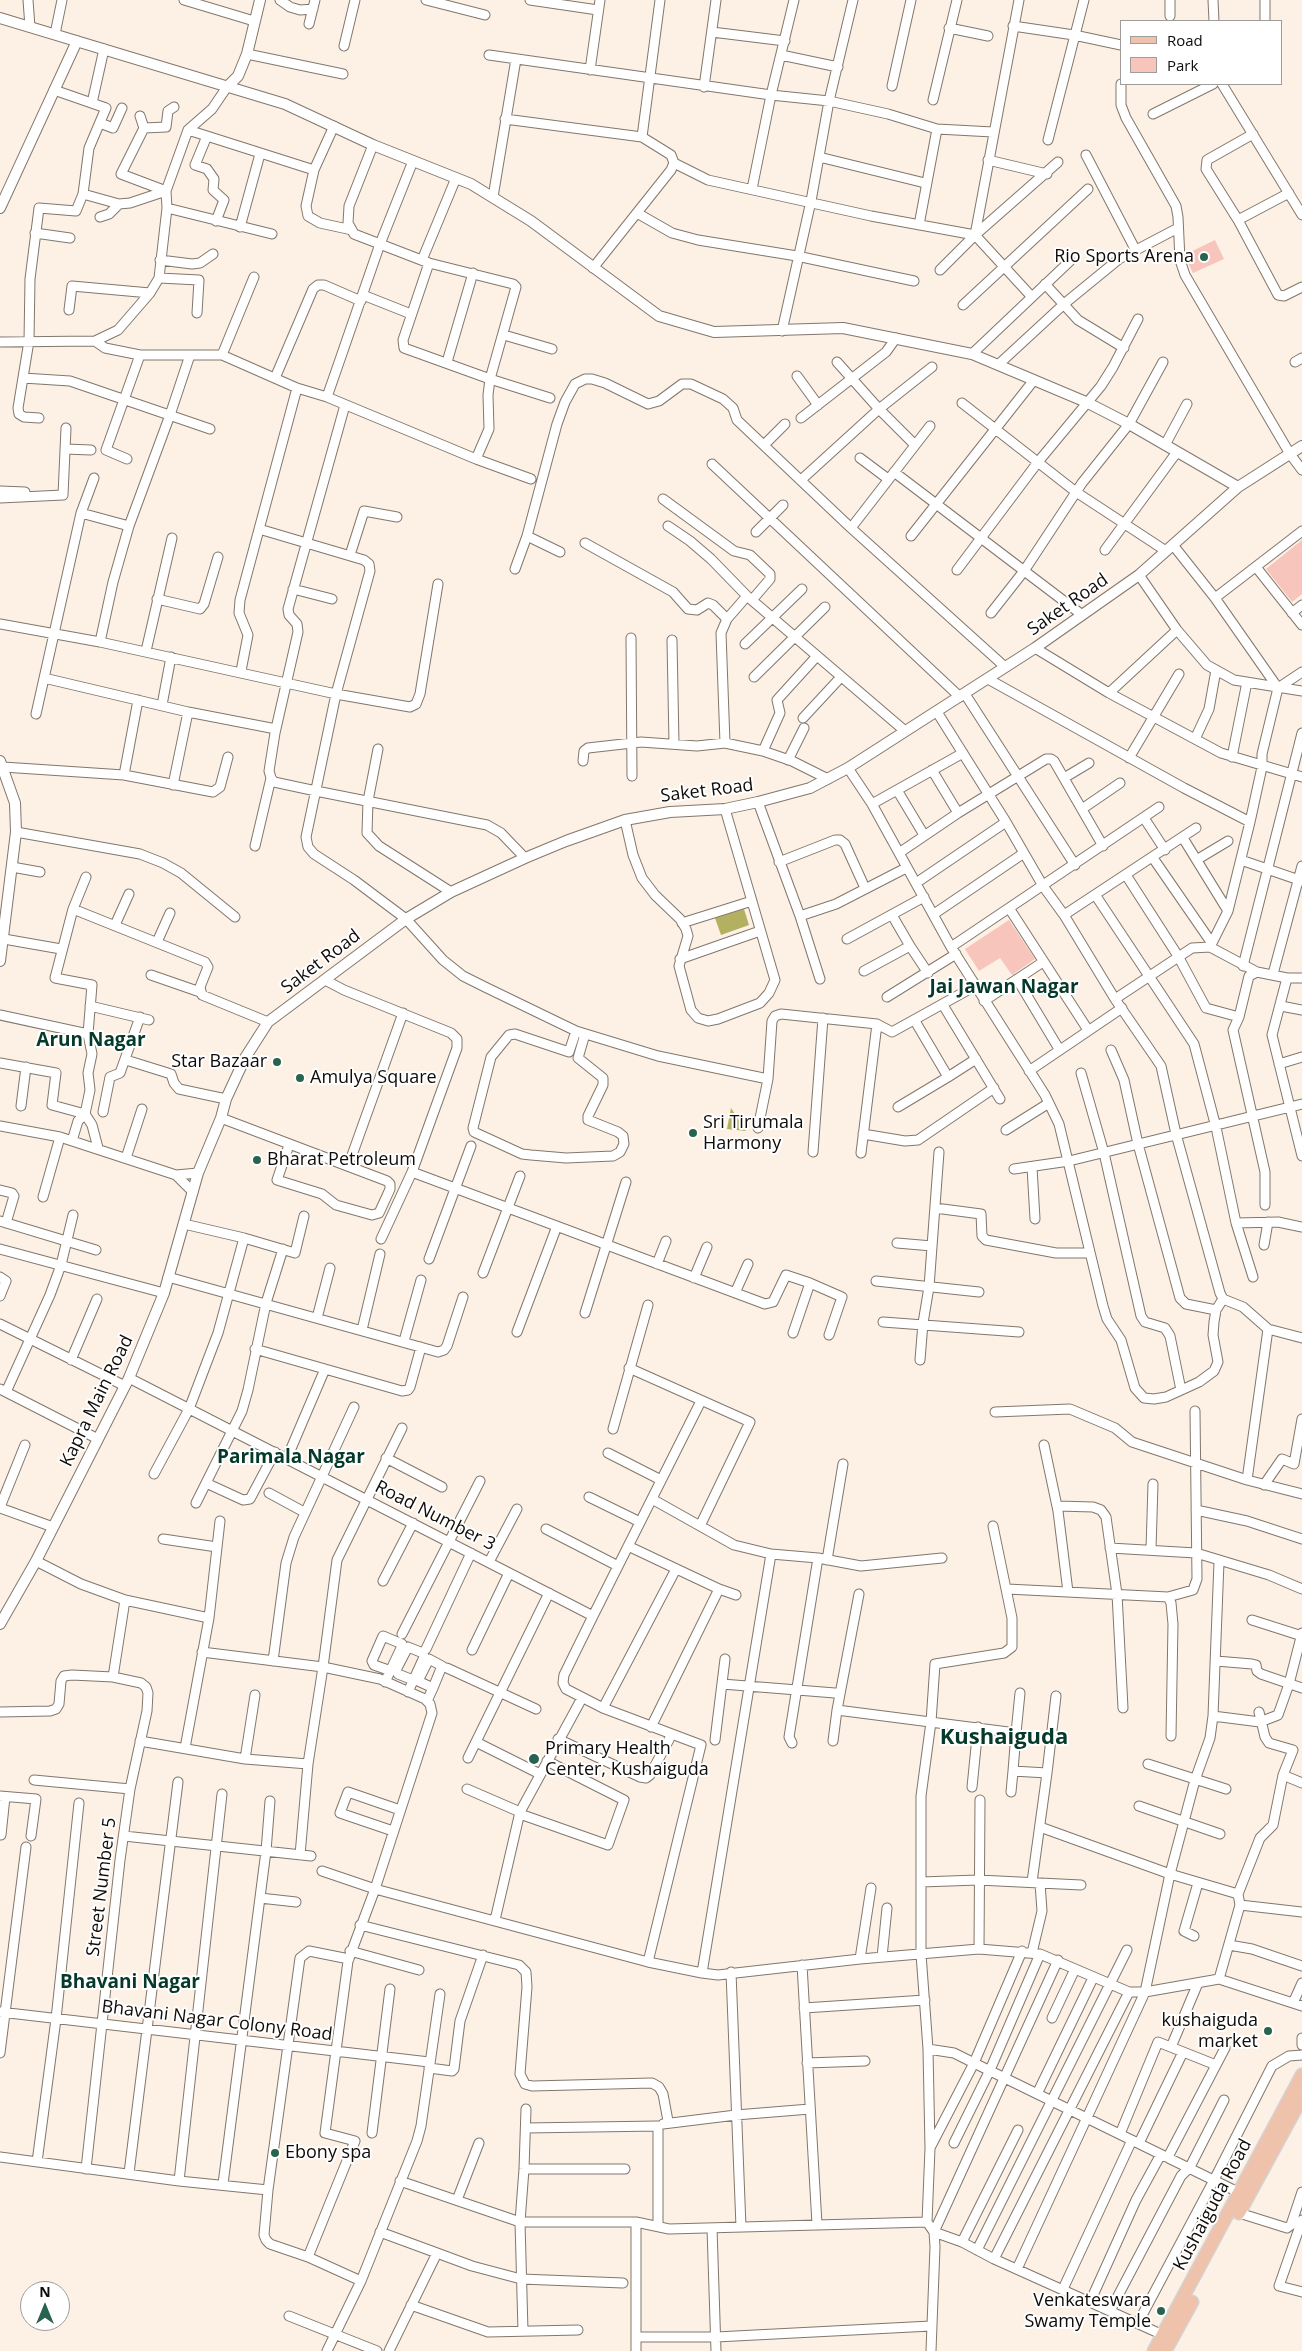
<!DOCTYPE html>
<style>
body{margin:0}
#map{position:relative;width:1302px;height:2351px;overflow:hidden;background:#fdf0e4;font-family:"Open Sans",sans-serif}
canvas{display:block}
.legend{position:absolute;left:1120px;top:20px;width:162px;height:65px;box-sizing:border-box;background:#fff;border:1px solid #9f9d9c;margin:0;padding:6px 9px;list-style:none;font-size:15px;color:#0f0b08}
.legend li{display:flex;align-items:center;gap:10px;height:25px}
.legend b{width:25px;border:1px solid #9f9d9c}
.north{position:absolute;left:20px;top:2281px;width:50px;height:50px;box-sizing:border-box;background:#fff;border:1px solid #9f9d9c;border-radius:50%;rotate:0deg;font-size:14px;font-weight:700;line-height:20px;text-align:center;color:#0f0b08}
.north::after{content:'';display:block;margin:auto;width:18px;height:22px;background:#27634d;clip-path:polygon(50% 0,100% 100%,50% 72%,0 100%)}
</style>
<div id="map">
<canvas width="1302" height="2351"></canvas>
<ul class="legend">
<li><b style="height:6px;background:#eec2ab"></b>Road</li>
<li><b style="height:14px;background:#f8c5bd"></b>Park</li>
</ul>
<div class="north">N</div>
</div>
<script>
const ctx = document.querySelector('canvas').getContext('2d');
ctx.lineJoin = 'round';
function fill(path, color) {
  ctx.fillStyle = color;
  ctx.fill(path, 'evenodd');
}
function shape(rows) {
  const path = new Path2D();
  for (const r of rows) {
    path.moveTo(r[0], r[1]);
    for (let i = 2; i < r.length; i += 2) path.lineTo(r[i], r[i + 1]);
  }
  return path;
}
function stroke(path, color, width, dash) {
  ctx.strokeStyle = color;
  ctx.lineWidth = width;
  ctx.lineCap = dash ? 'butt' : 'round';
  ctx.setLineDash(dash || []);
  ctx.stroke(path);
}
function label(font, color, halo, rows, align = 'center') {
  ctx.font = font + ' "Open Sans",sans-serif';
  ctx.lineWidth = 4;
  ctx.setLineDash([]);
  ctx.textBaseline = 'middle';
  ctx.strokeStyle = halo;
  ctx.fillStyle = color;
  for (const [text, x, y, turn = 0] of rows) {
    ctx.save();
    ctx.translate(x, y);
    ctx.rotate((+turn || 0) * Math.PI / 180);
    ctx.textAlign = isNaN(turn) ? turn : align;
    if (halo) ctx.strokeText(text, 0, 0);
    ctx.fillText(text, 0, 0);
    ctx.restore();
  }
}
fill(shape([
 [1215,240,1224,259,1193,273,1184,255],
 [1302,540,1302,594,1292,602,1266,569],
 [1009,920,1035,959,1012,975,1000,958,979,971,965,949]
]), '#f8c5bd');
fill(shape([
 [744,909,749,925,721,935,715,918],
 [731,1108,746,1131,727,1129]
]), '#b3b161');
const minor = shape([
 [28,0,30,27],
 [184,0,254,21],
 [280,0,290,7,300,10,313,9],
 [426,0,485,15],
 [530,0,598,10],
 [794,0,771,95,829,101,888,114,937,129,993,132],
 [1213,0,1214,21],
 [1170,16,1170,0],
 [1265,21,1265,0],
 [309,24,315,0],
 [1013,26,1074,35,1121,45],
 [949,28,988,36],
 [712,32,785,41],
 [55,34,62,0],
 [344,46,355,0],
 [247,54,343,74],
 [489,55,771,95,752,189],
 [781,55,838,67],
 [590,70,600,0],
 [1121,84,1121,105,1126,118,1176,206,1178,217,1180,260,1185,275,1290,454,1302,470],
 [1222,84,1302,215],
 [892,86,911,0],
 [704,87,716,0],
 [933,100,957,0],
 [92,103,104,49],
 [1153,114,1213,84],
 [140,116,144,128,121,174,166,191],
 [505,119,642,137,671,155,674,163,708,180,871,216,975,235,1031,296],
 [100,123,113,128,122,108],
 [334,126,314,170,306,206,308,216,320,223,352,230],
 [144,128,166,127,168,111,174,107],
 [188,130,314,170],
 [1253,134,1207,160,1206,169,1238,220,1278,295,1284,296,1302,287],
 [207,136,195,165,207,169,214,179,213,190,224,200,216,221],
 [642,137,660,0],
 [1048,140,1084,0],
 [373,145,349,206,348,223,354,234,429,263,513,284,516,287,490,379,488,395,489,429,476,459],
 [1086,155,1135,249],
 [819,157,925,183],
 [988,160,1047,174],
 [83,194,119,204,130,203,166,191],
 [493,197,516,59],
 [167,208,272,234],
 [637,213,672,233,698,240,797,256,914,281],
 [100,217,109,214,119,204],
 [1238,220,1289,193],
 [919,225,937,129],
 [240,227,260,154],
 [35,233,70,238],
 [975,235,1019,0],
 [160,260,192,264,200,263,213,254],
 [422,260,456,178],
 [429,263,403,340,404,348,490,379,550,398],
 [593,268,671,170,674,163],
 [940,270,975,235,1058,162],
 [159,278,199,280,197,313],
 [1045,284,1078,320,1124,348],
 [363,295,411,314],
 [963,305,1088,189],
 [69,310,72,286,150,293],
 [782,331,811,201,829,101,853,0],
 [504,335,552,349],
 [95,341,118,330,150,293,159,278,167,208,166,191,188,130,212,109,227,87],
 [0,342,95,341,105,348,140,355,222,355,297,388,327,397,476,459,531,479],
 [972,354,1070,261],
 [222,355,254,277],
 [447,362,473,273],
 [837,362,879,409,914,444],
 [1295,362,1302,358],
 [999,364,1064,304,1119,259,1178,228],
 [797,376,818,405],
 [23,378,70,381,210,429],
 [275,378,313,289,318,285,324,285,361,301],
 [327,397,380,244,413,161],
 [962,403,1076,492,1166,551],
 [345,405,288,609,289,615,297,624,298,632,275,733,269,771,271,778,274,782,316,791,487,825,501,833,525,858],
 [39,418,24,417,19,414,18,408,29,341,30,279,39,208,76,211,83,194,89,148,106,108,54,90],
 [801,418,886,352,896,338],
 [764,445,785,424],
 [1165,445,1187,404],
 [65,449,91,450],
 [860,458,888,479],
 [127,459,106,450,140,355],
 [712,464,960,697],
 [894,472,1081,614],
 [801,480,879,409,932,367],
 [0,491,25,492],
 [0,498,63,495,66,428],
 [663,499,734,551,750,555,770,574,770,579,752,600],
 [81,513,129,526],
 [668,526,690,541,711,559,747,596,905,731],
 [851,528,930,426],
 [259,529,364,560,369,564,370,571,336,694,306,837,308,847,314,854,354,880,406,919,443,960,463,976,485,987,576,1031,658,1056,768,1079],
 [756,532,783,505],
 [527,536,560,552],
 [911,536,1034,380],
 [585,543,673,592,688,609,697,610,708,603,713,605,727,619],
 [1173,545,1215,598],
 [1105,550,1177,452],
 [350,555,364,511,397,517],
 [1256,567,1302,625],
 [515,569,527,536,557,424,565,402,575,384,585,379,592,379,605,383,648,404,659,401,682,384,691,384,723,399,733,408,737,420,851,528,1004,666],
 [957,570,1038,462,1101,386,1113,367,1138,319],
 [1139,575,1177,630,1207,665,1234,680,1302,691],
 [293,589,332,599],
 [157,599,200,609,204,604,218,557],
 [991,613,1024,571,1082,483,1129,424,1163,362],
 [1292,613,1302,605],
 [0,624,100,642,336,694,410,707,416,704,420,694,438,584],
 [631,638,632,776],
 [672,640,674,744],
 [100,642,113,582,129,526,170,415,190,355],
 [745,644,802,589],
 [1035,648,1109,693,1221,753,1302,777],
 [146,651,172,538],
 [241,671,248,635,239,613,240,600,297,388],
 [754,677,825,607],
 [44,678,188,712,276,729],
 [988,679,1184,788,1250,822],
 [1278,688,1215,598,1302,531],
 [1109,693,1177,630],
 [965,694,1075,865],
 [162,705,171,657],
 [937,712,1006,822,1043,886,1064,915,1115,999,1161,1066,1176,1134,1220,1293,1223,1299,1243,1307,1268,1329],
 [36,714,81,513,94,478],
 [803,718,841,677],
 [1195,739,1209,709,1216,670],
 [725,743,721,633,727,619,747,596],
 [378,749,368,801,367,833,379,846,451,892],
 [763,751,780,713,777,700,817,656],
 [1232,757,1247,682],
 [1129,758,1179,674],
 [788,760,804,728],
 [583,761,584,751,588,748,641,742,697,746,725,743,763,751,792,761,828,779],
 [3,767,124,775,213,792,220,787,228,757],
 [848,768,872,804,951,947,1045,1095,1059,1124,1103,1306,1107,1319,1121,1340,1135,1388,1144,1398,1154,1399,1166,1397,1199,1382,1214,1371,1218,1362,1213,1335,1214,1322,1216,1310,1223,1299],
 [932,770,958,813],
 [124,775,138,700],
 [1064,778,1089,763],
 [173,785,188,712],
 [897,790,924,835],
 [758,802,800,916,820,979],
 [872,804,963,753],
 [1082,809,1120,783],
 [1144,818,1165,850],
 [625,820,633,855,642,878,655,895,680,919,686,929,688,936,679,966,691,1010,698,1018,708,1021,718,1019,760,1003,769,993,775,980,725,809],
 [16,832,140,854,163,863,181,873,235,917],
 [1183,838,1228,911],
 [255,846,271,778],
 [899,853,958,813,1046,759,1051,759,1054,761,1103,846],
 [1153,858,1211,942],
 [1198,859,1228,841],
 [1241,860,1302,881],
 [779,862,835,840,840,840,845,844,865,888],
 [12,867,40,872],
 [1126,875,1178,956,1206,1008,1239,1017],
 [916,883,1006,822],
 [1096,896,1194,1044,1216,1127,1236,1223,1253,1277],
 [1009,908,1088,1030],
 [73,909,205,962,208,967,200,987,202,995,268,1022],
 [934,914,1024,853],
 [892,915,910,946],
 [1064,915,1196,828],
 [800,916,836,904,906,868],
 [682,923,752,901],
 [115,925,129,894],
 [4,939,61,949],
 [847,939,924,897],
 [157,942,170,913],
 [951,947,1159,807],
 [1210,947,1228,911,1250,822,1262,767,1262,754,1278,688,1302,672],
 [680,959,760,931],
 [1243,966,1302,733],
 [864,971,910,946,928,973],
 [1257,972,1249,976,1239,1017,1233,1030,1265,1172,1265,1205],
 [1273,974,1302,866],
 [151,975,200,992],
 [1287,978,1272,1035,1302,1156],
 [1017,979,1059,1049],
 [325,980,344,990,451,1033,457,1039,457,1048,412,1172,381,1239],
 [887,997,956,954],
 [1115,999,1192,948,1210,947,1257,972,1287,978,1302,978],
 [984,1001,1043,962],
 [943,1005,1000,1099],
 [90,1006,149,1020],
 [1281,1006,1302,1010],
 [0,1015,88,1034],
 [576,1031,569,1052,515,1034,509,1035,491,1057,473,1128,474,1132,522,1154,531,1155,566,1158,613,1156,620,1152,624,1144,623,1136,618,1132,588,1120,588,1116,603,1085,603,1078,578,1058,585,1034],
 [1111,1050,1124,1080,1138,1144,1180,1298,1186,1304,1216,1310],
 [126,1060,171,1074,174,1083,179,1089,226,1099],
 [0,1063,56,1073,52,1105,85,1114,92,1125,98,1148],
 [1279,1064,1302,1057],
 [1029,1071,1122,1008],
 [1081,1073,1104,1153,1141,1316,1145,1322,1165,1328,1170,1336,1181,1390],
 [948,1077,976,1059],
 [21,1106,26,1067],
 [898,1107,948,1077,915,1021],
 [103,1112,110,1077,120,1073,140,1017],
 [221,1118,387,1181,390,1184,390,1189,379,1213,372,1215,336,1205,322,1194,277,1180,289,1145],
 [0,1126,60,1137,176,1175,198,1173],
 [758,1128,768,1079,772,1021,775,1016,781,1014,877,1024,892,1032,975,986],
 [1006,1130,1049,1103],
 [863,1134,905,1141,918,1140,994,1088],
 [72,1141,78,1121,85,1114,90,1090,88,1073,92,1054,88,1034,92,985,55,978,73,909,86,877],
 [813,1152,823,1018],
 [861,1153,877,1024],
 [126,1158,142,1109],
 [351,1158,403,1013],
 [1032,1167,1035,1219],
 [1014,1169,1069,1161,1302,1104],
 [412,1172,765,1304,773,1302,786,1275,810,1283,842,1297,829,1335],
 [176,1175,193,1192],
 [0,1190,12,1193,14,1196,6,1223],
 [43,1197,60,1137],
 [935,1208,981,1214,982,1236,986,1240,1056,1253,1089,1253],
 [0,1221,96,1250],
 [1236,1223,1278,1222,1302,1227],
 [184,1224,244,1238,295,1253,304,1216],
 [897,1243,932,1246],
 [1264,1245,1268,1222],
 [0,1249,164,1293],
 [429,1259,471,1146],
 [657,1264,666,1241],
 [483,1273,520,1176],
 [0,1277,6,1281,0,1296],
 [168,1277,438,1352,444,1350,447,1346,463,1297],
 [694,1278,707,1247],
 [876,1281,979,1292],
 [735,1293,748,1264],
 [585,1313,626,1182],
 [317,1318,330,1268],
 [883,1322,1019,1332],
 [0,1324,125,1386],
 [362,1330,380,1254],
 [517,1332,557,1226],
 [793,1333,810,1283],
 [404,1341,421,1280],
 [255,1349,402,1391,408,1390,410,1387,421,1347],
 [71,1360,97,1299],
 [920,1360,923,1323,929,1287,939,1152],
 [629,1368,750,1422,700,1526],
 [129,1378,593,1616],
 [0,1389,98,1439],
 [6,1392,50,1295,61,1265,73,1215],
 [995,1412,1070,1409,1115,1428,1132,1442,1247,1480,1302,1494],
 [613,1429,648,1305],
 [1044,1445,1058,1511,1068,1592],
 [608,1453,661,1480],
 [287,1458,325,1369],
 [386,1458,442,1487],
 [154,1474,189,1409,218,1333,244,1238],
 [1247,1480,1268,1329,1302,1338],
 [206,1483,243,1500,250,1499,275,1452],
 [1264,1485,1282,1459,1294,1464,1302,1419],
 [269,1493,304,1512],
 [589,1497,640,1522],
 [652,1499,734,1545,771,1554,818,1558,861,1566,942,1558],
 [196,1503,242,1411,248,1390,266,1303,283,1249],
 [1057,1506,1093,1507,1101,1510,1106,1517,1117,1594,1123,1708],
 [0,1507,25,1445],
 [0,1508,53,1527],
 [1196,1510,1247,1521,1302,1539],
 [546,1529,618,1566],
 [163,1539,217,1547],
 [628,1546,719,1589],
 [1110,1548,1196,1553,1269,1575,1302,1589],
 [1151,1549,1153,1484],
 [827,1560,843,1464],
 [36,1561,81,1584,125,1600,209,1618],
 [489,1562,517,1509],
 [1219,1562,1213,1716,1210,1738,1195,1780,1170,1874,1238,1894,1240,1905,1219,1979,1302,2006],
 [383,1581,413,1523],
 [1007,1589,1168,1597,1193,1590,1197,1579,1195,1411],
 [1168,1597,1171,1603,1173,1624,1171,1736],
 [1252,1620,1302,1636],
 [402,1634,480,1481],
 [426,1649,471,1553],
 [472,1650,509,1573],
 [202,1652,323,1667,380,1679,425,1699,430,1704,432,1713,375,1889,348,1961,325,2133,355,2141,308,2257],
 [273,1661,286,1563,294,1537,354,1407],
 [1216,1661,1252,1664,1256,1665,1257,1671,1261,1674,1302,1688],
 [447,1668,536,1709],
 [113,1677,125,1600],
 [385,1682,402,1646,402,1644,383,1636,372,1661,374,1665,391,1671],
 [722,1684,835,1693,840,1694,837,1710,1016,1733,1013,1771,1047,1773,1032,1882],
 [408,1692,424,1657,423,1653,408,1647,396,1670,398,1674,413,1680],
 [840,1694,859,1594],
 [427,1701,433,1688,442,1666,429,1659,418,1681,433,1688],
 [603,1708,676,1569],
 [0,1712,50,1711,56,1709,59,1704,61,1681,64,1676,72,1675,113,1677,141,1683,146,1687,148,1693,147,1711,130,1789,120,1860,86,2169],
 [1213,1716,1260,1722,1278,1715,1289,1684,1302,1633],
 [651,1727,719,1589,736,1595],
 [1016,1733,1020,1693],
 [558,1739,640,1777,646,1778,650,1775,672,1734],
 [715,1740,725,1659],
 [140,1741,245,1759,308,1764,323,1667,337,1560,402,1428],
 [833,1741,837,1710],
 [476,1742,540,1774],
 [792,1743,789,1737,818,1558],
 [185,1748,209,1618,220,1521],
 [468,1758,549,1593],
 [245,1759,255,1695],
 [1148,1764,1226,1789],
 [1047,1773,1056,1696],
 [1283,1775,1302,1783],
 [34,1780,130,1789],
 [972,1787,978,1727],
 [467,1789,520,1812],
 [1011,1792,1013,1771],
 [0,1796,36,1799,31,1836],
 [1139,1806,1220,1834],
 [520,1814,608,1845,624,1800,547,1761],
 [393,1831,340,1813,348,1792,400,1810],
 [1,1835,5,1797],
 [124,1836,311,1856],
 [300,1855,308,1764],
 [322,1871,375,1889,648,1962,702,1973,718,1975,860,1959,979,1949,1040,1954,1129,1992,1145,1992,1219,1979],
 [921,1882,978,1880,1081,1885],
 [1238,1894,1260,1838,1273,1825,1283,1775,1293,1750,1269,1743,1265,1737,1259,1712],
 [260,1898,296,1902],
 [1240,1905,1302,1912],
 [495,1920,520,1812,582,1698],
 [360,1925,519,1965,526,1972,527,1987,520,2074,525,2084,532,2086,652,2083,659,2087,663,2094,668,2121],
 [1194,1936,1184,1931,1198,1883],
 [1229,1945,1252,1949,1302,1966],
 [979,1949,980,1800],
 [350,1951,419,1970],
 [1032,1953,1042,1911,1040,1883],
 [882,1957,887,1908],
 [860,1959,871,1888],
 [1058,1960,934,2232,962,2242,994,2259,1163,2335],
 [648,1962,701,1745,603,1708,566,1689,563,1683,564,1675,593,1616,701,1401],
 [802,1965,817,2224],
 [731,1972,741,2227],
 [702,1973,771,1554],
 [1293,2003,1302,1983],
 [804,2008,925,2000],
 [0,2012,429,2062],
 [1052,2018,1075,1969],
 [1302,2038,1302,2045],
 [1171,2047,1198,1983],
 [928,2049,954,2053,974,2063,1242,2194],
 [0,2053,26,1847],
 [807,2063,865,2061],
 [429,2068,452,2071,454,2069,460,2021,483,1955],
 [1037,2094,1093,1978],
 [663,2124,736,2115,810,2109],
 [526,2128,658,2126,658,2225],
 [372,2133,390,1989],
 [1120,2134,1158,2042,1216,2065],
 [954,2143,990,2070,1040,1954],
 [1139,2143,1183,2052],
 [931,2146,974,2063,1022,1951],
 [0,2157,179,2181,268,2190,264,2235,266,2240,270,2244,308,2257,361,2281],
 [37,2162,56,2019,79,1803],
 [524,2169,625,2169],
 [129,2173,178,1782],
 [179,2181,222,1794],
 [400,2181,520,2222,636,2222,669,2229,927,2222,934,2232,935,2247,931,2351],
 [223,2184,266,1851,270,1801],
 [268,2190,300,1958,309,1951,349,1959],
 [457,2200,479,2143],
 [1239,2213,1287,2228,1291,2225,1302,2192],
 [1302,2220,1279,2286,1302,2292],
 [927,2222,930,2148,928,2049,921,1954,921,1796,931,1722,935,1664,1004,1653,1012,1647,1012,1618,993,1526],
 [712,2228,716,2351],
 [380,2232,437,2253,389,2351],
 [962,2242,1018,2130],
 [977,2250,1127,1950],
 [437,2253,472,2266,521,2279,623,2283],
 [994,2259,1129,1992],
 [1017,2269,1145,1992,1170,1874,1040,1827],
 [1063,2289,1132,2140],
 [1090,2302,1136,2200,1160,2156,1168,2157,1225,2048],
 [411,2305,488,2332,578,2330],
 [1110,2311,1181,2176,1190,2167,1224,2100],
 [289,2316,377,2351],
 [1138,2323,1214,2180,1272,2066,1289,2056,1302,2055],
 [523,2331,520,2222,524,2169,526,2109],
 [636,2337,716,2337,931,2326],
 [327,2351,361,2281,417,2141,421,2126,440,1994],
 [636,2351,636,2222]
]);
const tertiary = shape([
 [0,18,285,104,373,145,471,184,531,221,659,316,714,332,843,328,972,354,1086,402,1129,424,1238,487],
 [227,87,238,76,247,54,260,0],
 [0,208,77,41],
 [0,761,15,803,16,832,0,961],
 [0,1624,36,1561,129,1378,164,1293,198,1173,221,1118,226,1099,245,1058,268,1022,406,919,451,892,525,858,566,841,625,820,670,812,725,809,758,802,810,788,848,768,1035,648,1139,575,1238,487,1302,446]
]);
const primary = shape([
 [1239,2213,1302,2097],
 [1154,2351,1302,2075],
 [1165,2351,1192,2302]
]);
stroke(minor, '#82776c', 11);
stroke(tertiary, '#82776c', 12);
stroke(primary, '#d4d3d3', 15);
stroke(minor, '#fff', 9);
stroke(tertiary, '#fff', 10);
stroke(primary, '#eec2ab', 12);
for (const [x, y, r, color] of [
 [1204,257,5,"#27634d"],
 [277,1062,5,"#27634d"],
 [300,1078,5,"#27634d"],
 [693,1133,5,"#27634d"],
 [257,1160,5,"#27634d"],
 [534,1759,6,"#27634d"],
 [1268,2031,5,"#27634d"],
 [275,2153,5,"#27634d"],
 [1161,2311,5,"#27634d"]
]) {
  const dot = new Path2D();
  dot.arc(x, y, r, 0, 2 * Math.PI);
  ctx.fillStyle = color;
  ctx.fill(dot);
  stroke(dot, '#fff', 2);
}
label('18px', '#0f0b08', '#fff', [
 ["Rio Sports Arena",1194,257,"right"],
 ["Star Bazaar",267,1062,"right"],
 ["Amulya Square",310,1078],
 ["Sri Tirumala",703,1123],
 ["Harmony",703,1144],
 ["Bharat Petroleum",267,1160],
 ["Primary Health",545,1749],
 ["Center, Kushaiguda",545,1770],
 ["kushaiguda",1258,2021,"right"],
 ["market",1258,2042,"right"],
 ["Ebony spa",285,2153],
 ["Venkateswara",1151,2301,"right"],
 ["Swamy Temple",1151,2322,"right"]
], 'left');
label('18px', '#0f0b08', '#fff', [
 ["Saket Road",1068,605,-35],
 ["Saket Road",707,791,-7],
 ["Saket Road",321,962,-37],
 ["Kapra Main Road",97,1401,-64],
 ["Road Number 3",435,1516,27],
 ["Street Number 5",102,1887,-83],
 ["Bhavani Nagar Colony Road",217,2021,7],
 ["Kushaiguda Road",1213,2205,-62]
]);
label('bold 19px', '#053929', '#fff', [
 ["Jai Jawan Nagar",1004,988],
 ["Arun Nagar",91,1041],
 ["Parimala Nagar",291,1458],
 ["Bhavani Nagar",130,1983]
]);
label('bold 22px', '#053929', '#fff', [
 ["Kushaiguda",1004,1738]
]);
</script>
